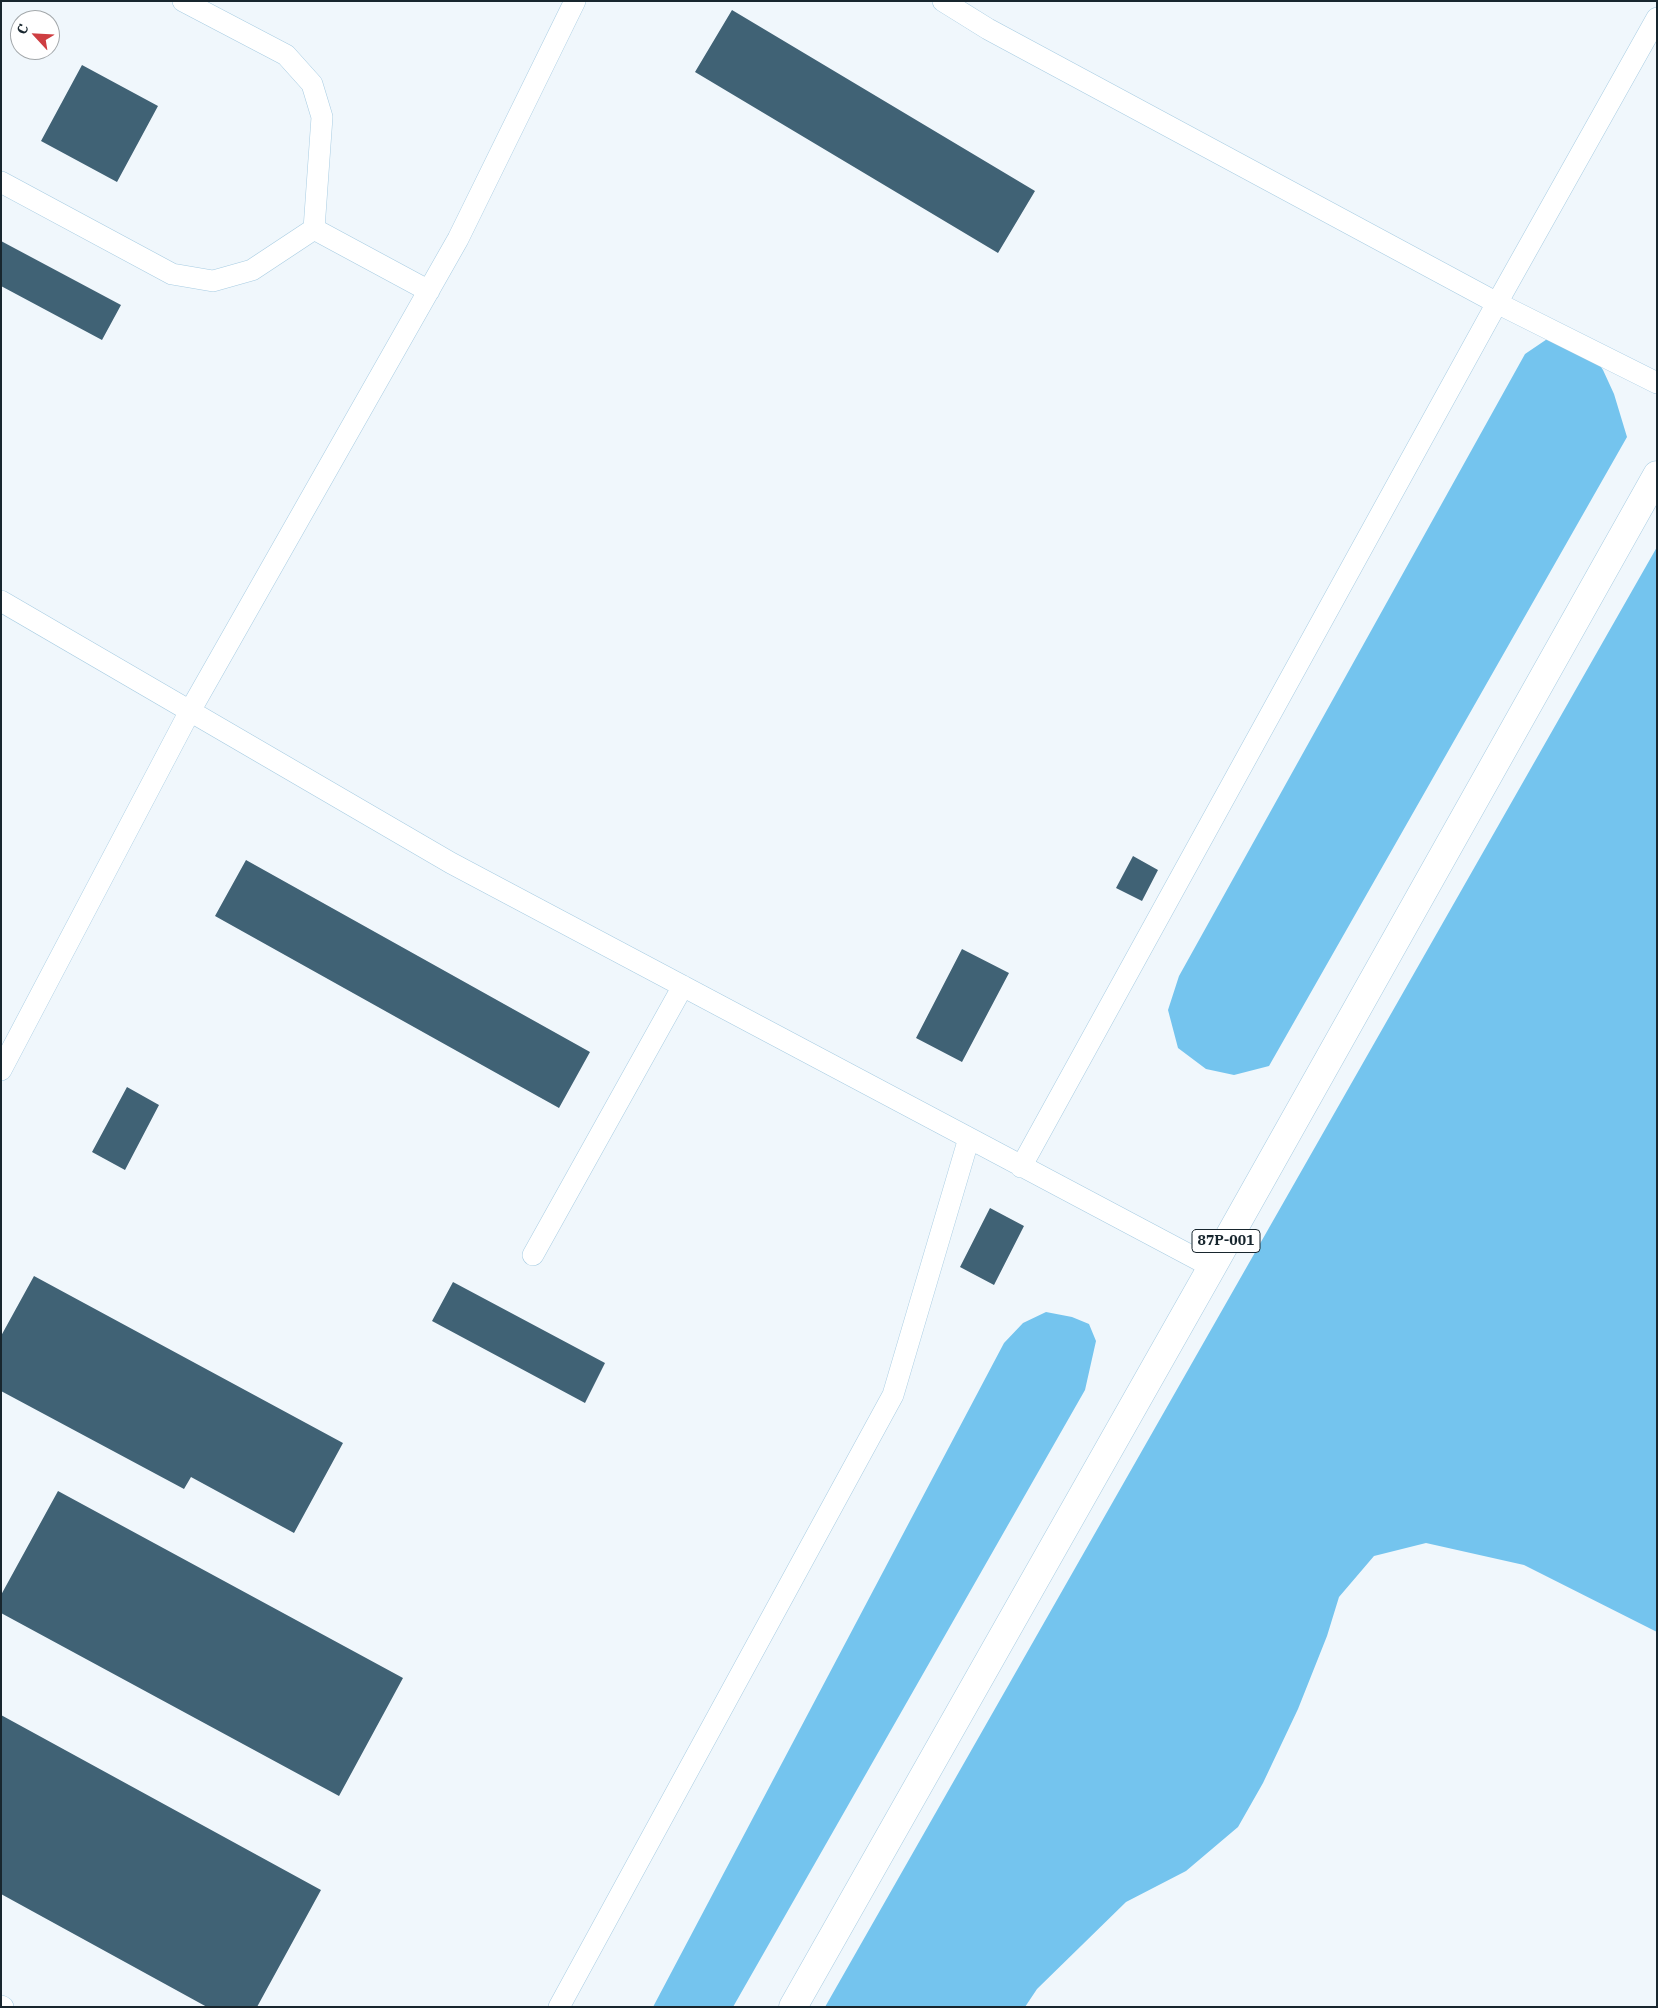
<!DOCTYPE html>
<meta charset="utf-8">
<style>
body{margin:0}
#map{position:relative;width:1658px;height:2008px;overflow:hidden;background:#f0f7fc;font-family:"IBM Plex Serif",serif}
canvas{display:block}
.frame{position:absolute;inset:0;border:2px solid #18262e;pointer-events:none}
.north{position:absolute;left:10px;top:10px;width:50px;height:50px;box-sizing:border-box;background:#fff;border:1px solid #a3a8ab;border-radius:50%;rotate:295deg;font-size:14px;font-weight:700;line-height:20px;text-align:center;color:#18262e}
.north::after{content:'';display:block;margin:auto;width:18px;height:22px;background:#ce3e42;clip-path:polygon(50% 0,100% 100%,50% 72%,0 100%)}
</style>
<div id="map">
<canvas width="1658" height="2008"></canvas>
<div class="frame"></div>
<div class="north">С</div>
</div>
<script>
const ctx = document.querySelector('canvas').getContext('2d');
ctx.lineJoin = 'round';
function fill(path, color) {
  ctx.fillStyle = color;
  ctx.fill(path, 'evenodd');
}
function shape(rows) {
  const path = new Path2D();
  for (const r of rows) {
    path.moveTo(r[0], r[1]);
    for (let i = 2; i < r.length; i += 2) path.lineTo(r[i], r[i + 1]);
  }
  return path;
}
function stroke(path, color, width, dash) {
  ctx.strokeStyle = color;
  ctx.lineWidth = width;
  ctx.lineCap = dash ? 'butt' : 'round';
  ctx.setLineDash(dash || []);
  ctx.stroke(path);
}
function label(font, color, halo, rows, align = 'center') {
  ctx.font = font + ' "IBM Plex Serif",serif';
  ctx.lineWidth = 5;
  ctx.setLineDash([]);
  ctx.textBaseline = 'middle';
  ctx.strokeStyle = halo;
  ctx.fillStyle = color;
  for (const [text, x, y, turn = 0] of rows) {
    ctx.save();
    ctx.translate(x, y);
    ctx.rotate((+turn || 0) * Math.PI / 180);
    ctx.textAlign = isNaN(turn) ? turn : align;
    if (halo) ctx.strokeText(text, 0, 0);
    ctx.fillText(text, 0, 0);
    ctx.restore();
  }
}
fill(shape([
 [1559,331,1586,344,1603,370,1614,394,1627,437,1269,1066,1234,1075,1206,1069,1178,1048,1168,1010,1179,976,1525,354],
 [1657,547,1657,1632,1524,1565,1426,1543,1374,1556,1339,1597,1327,1636,1298,1709,1263,1783,1238,1827,1186,1871,1126,1902,1037,1989,1025,2007,825,2007],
 [1046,1312,1072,1317,1089,1324,1096,1341,1085,1390,733,2007,653,2007,1004,1343,1023,1323]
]), '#74c4ee');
fill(shape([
 [732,10,1035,191,998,253,695,72],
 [82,65,158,106,117,182,41,141],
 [1,241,121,305,102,340,1,286],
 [1133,856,1158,870,1142,901,1116,888],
 [246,860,590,1052,559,1108,215,916],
 [962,949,1009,973,962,1062,916,1038],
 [127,1087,159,1105,125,1170,92,1152],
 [990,1208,1024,1226,994,1285,960,1267],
 [34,1276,343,1443,294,1533,191,1477,184,1489,1,1391,1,1336],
 [453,1282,605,1363,585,1403,432,1321],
 [58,1491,403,1678,339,1796,1,1613,1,1595],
 [1,1715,321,1890,257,2007,207,2007,1,1894]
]), '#406275');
const service = shape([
 [183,1,286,55,312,84,322,117,314,229,429,291],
 [943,1,988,29,1497,303,1657,383],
 [1,182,172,274,213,281,252,270,314,229],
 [1,601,451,863,1212,1267],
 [1,1070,190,711,458,239,575,1],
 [1021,1167,1497,303,1657,18],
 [533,1255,683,986],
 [1,2006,3,2007],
 [559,2007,893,1395,969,1138]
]);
const primary = shape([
 [793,2007,1212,1267,1657,475]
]);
stroke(service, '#a7cce2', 22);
stroke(primary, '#a7cce2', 29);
stroke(service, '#fff', 21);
stroke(primary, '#fff', 28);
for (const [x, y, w] of [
 [1226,1241,68]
]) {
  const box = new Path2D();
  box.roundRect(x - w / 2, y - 11.5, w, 23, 4);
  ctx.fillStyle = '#fff';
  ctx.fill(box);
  stroke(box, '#18262e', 1);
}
label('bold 14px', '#18262e', null, [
 ["87Р-001",1226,1241]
]);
</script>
